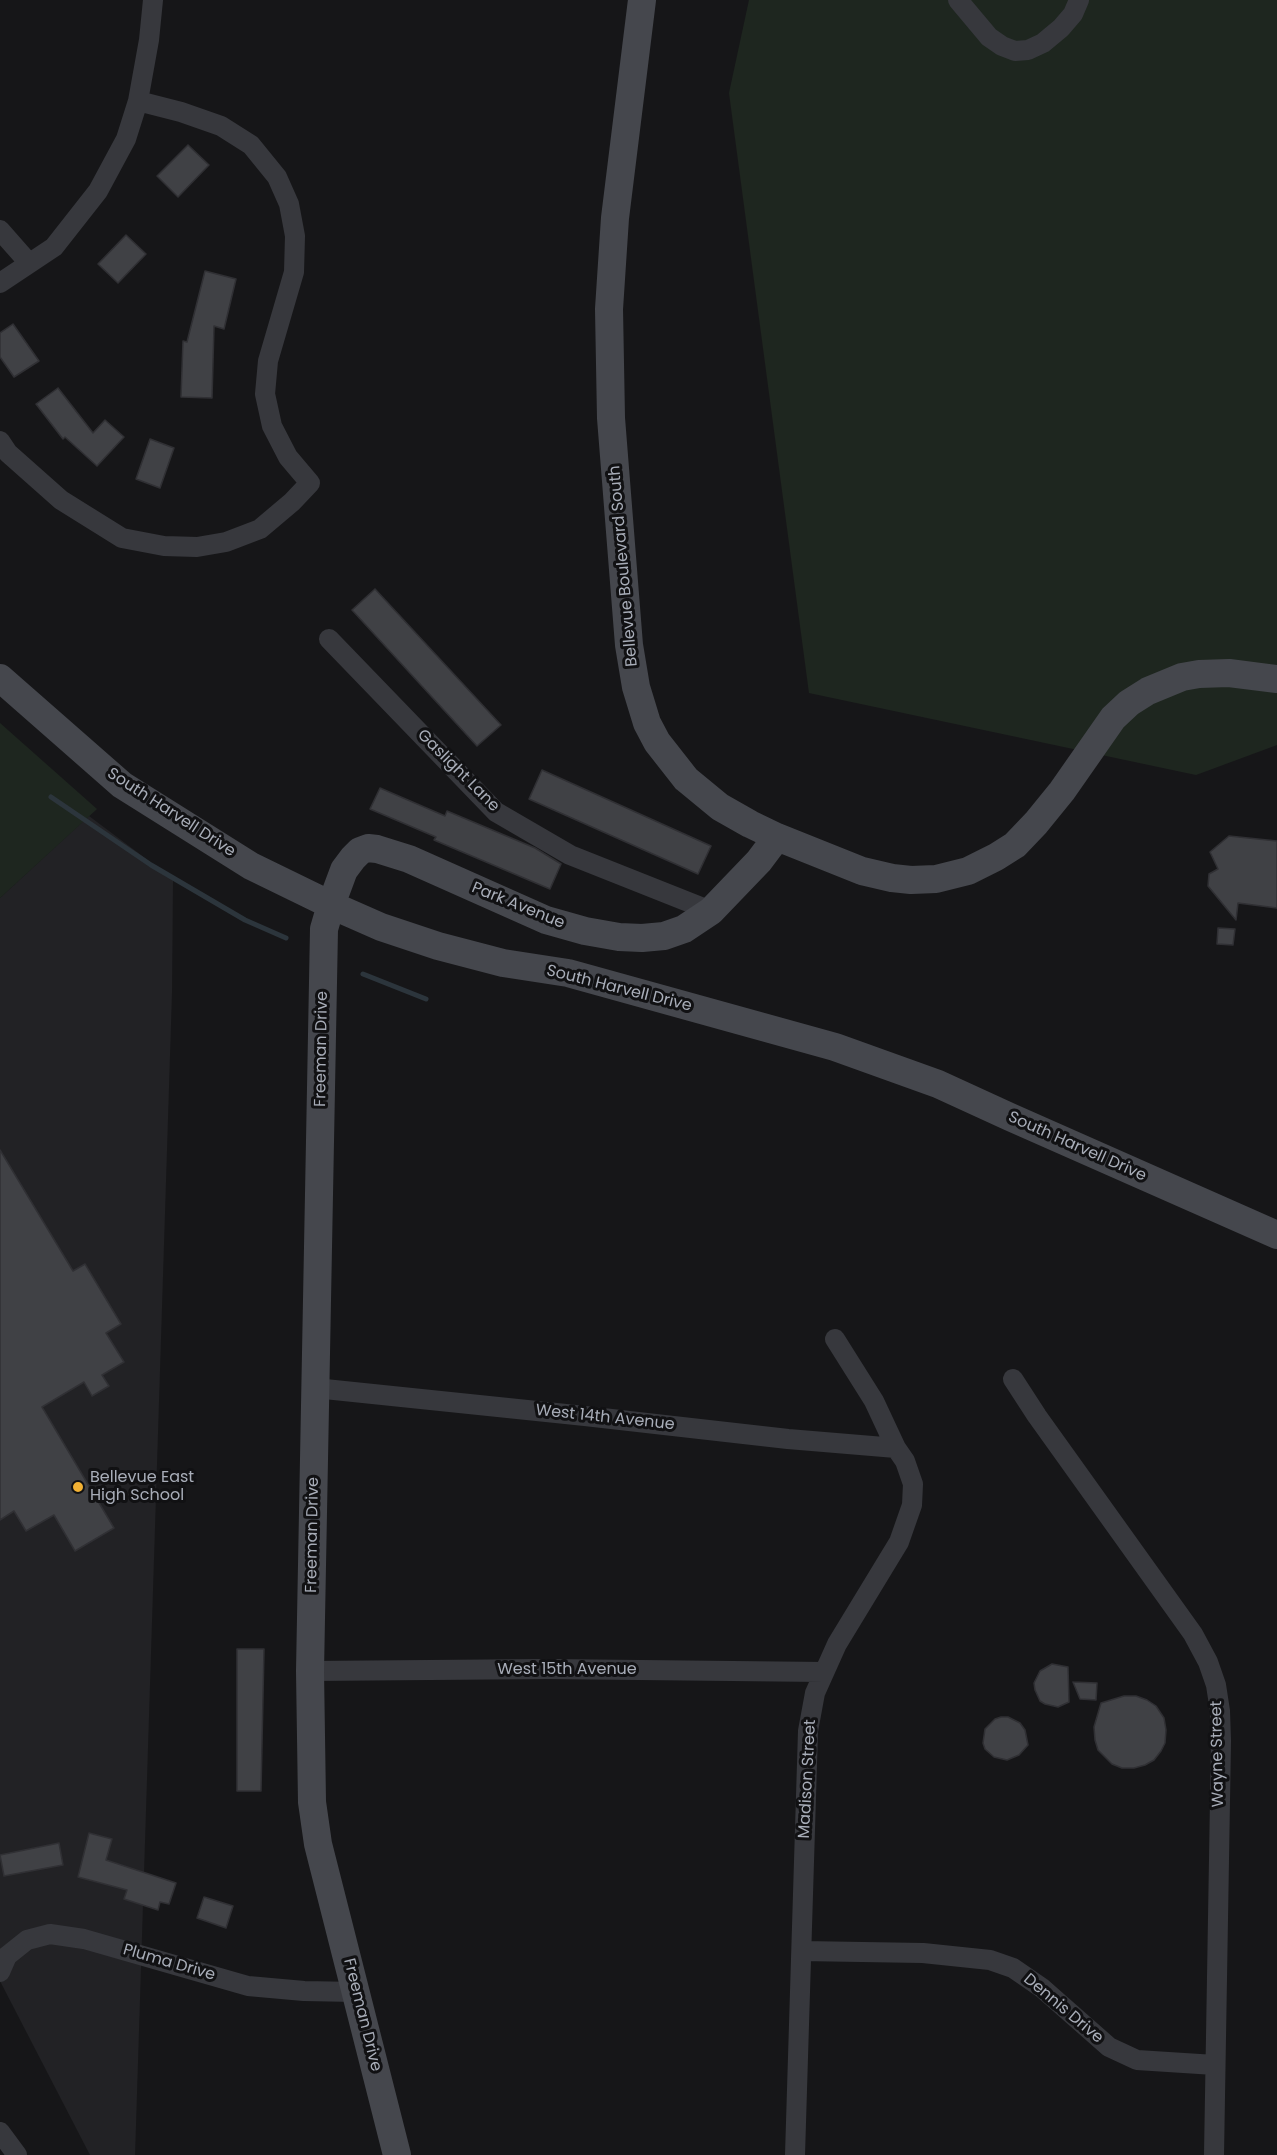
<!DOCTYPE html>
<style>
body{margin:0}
canvas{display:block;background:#161618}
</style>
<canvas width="1277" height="2155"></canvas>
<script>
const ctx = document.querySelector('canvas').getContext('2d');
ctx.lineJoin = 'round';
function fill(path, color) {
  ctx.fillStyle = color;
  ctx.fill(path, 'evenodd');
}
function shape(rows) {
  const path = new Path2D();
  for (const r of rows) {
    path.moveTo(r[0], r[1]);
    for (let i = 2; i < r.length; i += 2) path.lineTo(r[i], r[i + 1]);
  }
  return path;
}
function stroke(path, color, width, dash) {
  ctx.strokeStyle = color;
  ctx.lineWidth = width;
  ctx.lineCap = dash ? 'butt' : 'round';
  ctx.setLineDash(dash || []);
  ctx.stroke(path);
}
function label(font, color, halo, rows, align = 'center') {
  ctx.font = font + ' Poppins,sans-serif';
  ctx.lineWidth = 6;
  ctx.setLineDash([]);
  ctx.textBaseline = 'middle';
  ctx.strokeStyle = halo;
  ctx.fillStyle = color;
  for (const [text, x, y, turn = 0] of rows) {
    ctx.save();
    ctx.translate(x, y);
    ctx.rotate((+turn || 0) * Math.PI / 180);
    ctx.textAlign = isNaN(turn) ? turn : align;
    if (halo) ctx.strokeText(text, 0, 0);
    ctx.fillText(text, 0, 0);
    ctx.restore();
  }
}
fill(shape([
 [89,816,173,879,172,992,135,2155,90,2155,0,1981,0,898]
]), '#222225');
fill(shape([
 [749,0,1277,0,1277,745,1196,775,809,693,729,93],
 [0,723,97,809,0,898]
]), '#1e261f');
stroke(shape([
 [51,797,151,865,245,920,286,938],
 [363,974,426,999]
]), '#2c353c', 5);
const building = shape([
 [188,145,209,165,178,197,157,176,188,145],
 [126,235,146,254,118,283,98,264,126,235],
 [205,271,236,279,224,329,214,326,212,398,181,397,183,341,187,342,205,271],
 [13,324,39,361,14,377,0,357,0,333,13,324],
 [58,388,93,433,105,420,124,437,97,466,65,437,63,439,36,404,58,388],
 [150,439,174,448,160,488,136,479,150,439],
 [375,589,501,725,477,746,352,610,375,589],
 [542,770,711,846,698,874,529,799,542,770],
 [380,788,445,816,447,811,535,848,561,864,550,889,434,840,436,837,370,809,380,788],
 [1229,836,1277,841,1277,908,1238,903,1236,920,1208,886,1209,874,1218,869,1210,852,1229,836],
 [1218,928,1235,929,1233,945,1217,944,1218,928],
 [0,1150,73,1271,85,1264,121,1324,106,1333,124,1362,102,1375,109,1386,92,1396,84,1382,42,1407,114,1528,75,1551,54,1515,26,1531,14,1511,0,1520,0,1150],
 [237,1649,264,1649,261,1791,237,1791,237,1649],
 [1052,1664,1068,1667,1069,1702,1058,1707,1045,1704,1040,1701,1035,1690,1034,1683,1040,1671,1052,1664],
 [1073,1682,1097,1683,1096,1700,1080,1699,1073,1682],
 [1124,1696,1136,1696,1147,1700,1156,1706,1164,1718,1166,1730,1165,1743,1161,1751,1154,1760,1145,1765,1134,1768,1122,1768,1112,1764,1098,1750,1095,1740,1094,1727,1101,1703,1124,1696],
 [1001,1717,1008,1717,1020,1723,1025,1730,1028,1745,1019,1755,1007,1760,994,1757,985,1749,983,1743,985,1729,995,1719,1001,1717],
 [89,1833,112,1839,106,1860,176,1883,169,1904,160,1902,158,1910,124,1899,127,1890,78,1877,89,1833],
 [59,1843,63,1865,4,1876,0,1855,59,1843],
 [204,1897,233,1906,226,1928,197,1918,204,1897]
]);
fill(building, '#404145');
stroke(building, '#303034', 1.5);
stroke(shape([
 [958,0,989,37,1002,46,1015,51,1028,50,1043,43,1061,28,1073,14,1079,0],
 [0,230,29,263],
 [0,283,54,247,98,191,126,139,138,101,149,40,153,0],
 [0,441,8,453,61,500,122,538,164,546,197,547,226,542,260,529,292,502,310,483,288,457,272,426,265,394,268,361,294,272,295,236,289,204,277,177,251,145,221,126,181,112,138,101],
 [329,639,496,812,570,855,711,911],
 [1013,1379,1037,1416,1193,1634,1208,1662,1216,1685,1220,1711,1221,1741,1214,2155],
 [315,1388,585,1416,788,1439,896,1448],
 [310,1671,548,1669,824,1672],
 [802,1951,923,1953,990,1960,1013,1968,1042,1988,1109,2047,1137,2060,1215,2065],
 [0,1972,7,1956,27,1940,50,1934,84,1939,248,1986,304,1991,356,1992],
 [0,2132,17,2155],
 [795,2155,808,1731,815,1693,837,1644,899,1542,912,1505,913,1484,905,1461,896,1448,874,1401,835,1339]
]), '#37383d', 20);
stroke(shape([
 [642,0,615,218,609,309,611,418,629,645,636,687,647,723,657,742,686,779,720,807,750,824,777,837,862,871,892,878,911,880,936,879,968,871,996,857,1015,845,1036,823,1062,791,1113,718,1129,703,1148,691,1182,677,1199,674,1229,673,1277,679],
 [0,678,122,785,251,866,331,905,381,927,438,946,503,963,568,973,835,1047,938,1084,1010,1117,1277,1235],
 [397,2155,318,1844,312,1802,310,1671,324,929,331,905,344,870,353,858,360,851,368,848,377,849,409,859,546,920,585,931,619,937,642,938,664,936,684,929,711,911,759,861,777,837]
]), '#45474d', 28);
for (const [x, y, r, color] of [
 [78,1487,6,"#f2b134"]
]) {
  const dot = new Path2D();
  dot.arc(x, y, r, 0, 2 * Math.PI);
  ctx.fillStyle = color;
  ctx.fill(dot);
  stroke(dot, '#111113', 2);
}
label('16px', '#a8adb8', '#111113', [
 ["Bellevue Boulevard South",624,566,-95],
 ["Gaslight Lane",458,771,45],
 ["South Harvell Drive",171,813,33],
 ["Park Avenue",518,906,22],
 ["South Harvell Drive",619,989,14],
 ["Freeman Drive",322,1049,-89],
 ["South Harvell Drive",1077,1147,24],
 ["West 14th Avenue",605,1418,6],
 ["Freeman Drive",313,1535,-89],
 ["West 15th Avenue",567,1670],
 ["Wayne Street",1218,1754,-91],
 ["Madison Street",808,1779,-87],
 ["Pluma Drive",169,1963,16],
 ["Dennis Drive",1063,2009,40],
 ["Freeman Drive",362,2015,76]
]);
label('16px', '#a8adb8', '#111113', [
 ["Bellevue East",90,1478],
 ["High School",90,1496]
], 'left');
</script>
